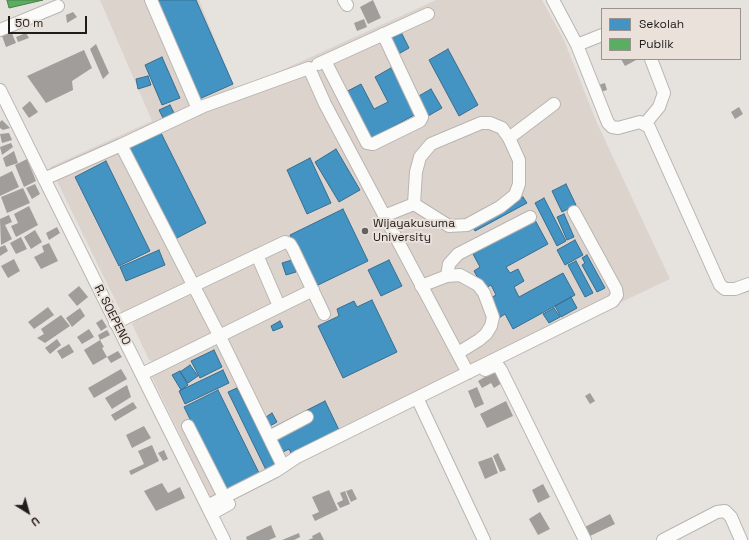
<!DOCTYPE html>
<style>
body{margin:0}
#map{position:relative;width:749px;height:540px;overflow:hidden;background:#e6e2de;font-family:"Space Grotesk",sans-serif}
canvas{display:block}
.legend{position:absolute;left:601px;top:8px;width:140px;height:52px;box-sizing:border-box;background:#eae1db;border:1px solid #99928e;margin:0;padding:5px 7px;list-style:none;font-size:12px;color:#201c1a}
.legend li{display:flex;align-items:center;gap:8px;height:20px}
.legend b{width:20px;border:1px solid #99928e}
.north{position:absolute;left:8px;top:492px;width:40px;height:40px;-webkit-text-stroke:3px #eae1db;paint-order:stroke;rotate:143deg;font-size:11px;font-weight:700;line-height:16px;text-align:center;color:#201c1a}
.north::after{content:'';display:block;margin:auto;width:14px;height:18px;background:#201c1a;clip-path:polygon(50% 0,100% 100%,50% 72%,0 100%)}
.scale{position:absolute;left:8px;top:16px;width:79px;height:18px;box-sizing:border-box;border:2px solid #201c1a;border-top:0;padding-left:5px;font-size:12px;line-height:14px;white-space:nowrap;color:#201c1a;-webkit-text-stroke:3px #eae1db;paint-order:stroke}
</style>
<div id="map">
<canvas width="749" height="540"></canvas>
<ul class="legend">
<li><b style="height:11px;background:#4393c3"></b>Sekolah</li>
<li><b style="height:11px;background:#5aae61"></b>Publik</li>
</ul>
<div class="north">U</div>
<div class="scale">50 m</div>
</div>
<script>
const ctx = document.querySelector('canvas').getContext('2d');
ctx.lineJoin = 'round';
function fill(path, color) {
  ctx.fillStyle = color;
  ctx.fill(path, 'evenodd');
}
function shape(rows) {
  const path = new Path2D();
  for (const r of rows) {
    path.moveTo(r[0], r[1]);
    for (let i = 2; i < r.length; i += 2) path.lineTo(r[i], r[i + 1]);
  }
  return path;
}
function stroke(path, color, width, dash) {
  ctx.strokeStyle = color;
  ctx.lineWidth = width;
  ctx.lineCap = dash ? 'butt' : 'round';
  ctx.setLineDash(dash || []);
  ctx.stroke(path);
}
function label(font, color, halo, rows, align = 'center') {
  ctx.font = font + ' "Space Grotesk",sans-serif';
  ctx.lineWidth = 4;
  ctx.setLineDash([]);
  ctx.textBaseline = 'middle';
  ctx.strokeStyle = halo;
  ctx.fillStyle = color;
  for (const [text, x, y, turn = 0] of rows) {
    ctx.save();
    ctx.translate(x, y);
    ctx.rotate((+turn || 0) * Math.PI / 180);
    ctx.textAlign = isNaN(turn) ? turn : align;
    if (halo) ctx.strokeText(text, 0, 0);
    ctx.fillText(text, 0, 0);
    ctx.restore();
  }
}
fill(shape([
 [100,0,199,0,236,91,436,0,542,0,564,40,597,123,670,279,449,384,213,503,151,375,166,366,161,358,153,362,149,360,132,324,140,317,123,316,50,167,152,121]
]), '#ddd3cd');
const schools = shape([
 [154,0,196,0,233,84,197,100,154,0],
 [401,32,409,48,395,56,387,40,401,32],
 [448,49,478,105,459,116,429,60,448,49],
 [162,57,180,98,162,105,145,65,162,57],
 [391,68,416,114,369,140,344,93,361,84,374,109,388,102,375,77,391,68],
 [148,76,151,85,138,89,136,79,148,76],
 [431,89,442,108,428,116,417,97,431,89],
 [170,105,174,113,163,118,159,110,170,105],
 [160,131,206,223,175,239,129,147,160,131],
 [336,149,360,190,339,202,315,162,336,149],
 [310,158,331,203,307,214,287,170,310,158],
 [106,161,150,251,119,266,75,177,106,161],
 [566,184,576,205,562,212,552,191,566,184],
 [523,197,527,203,475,231,471,224,523,197],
 [544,198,566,241,557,246,535,203,544,198],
 [343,209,368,261,316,286,290,235,343,209],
 [564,214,574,237,567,240,557,217,564,214],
 [535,220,548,244,506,267,510,273,518,269,524,281,514,287,519,297,563,273,575,295,513,329,505,314,499,318,489,299,496,295,491,285,484,289,474,271,480,267,473,254,535,220],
 [575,240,583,255,565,265,557,250,575,240],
 [159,250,165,265,126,281,120,267,159,250],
 [587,255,605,288,597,292,582,265,585,263,582,258,587,255],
 [292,260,296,272,286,275,282,263,292,260],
 [389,260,402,286,381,296,368,270,389,260],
 [576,261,593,293,585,297,568,265,576,261],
 [571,297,577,308,561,317,555,306,571,297],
 [372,300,397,352,343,378,318,326,339,316,337,309,354,301,357,307,372,300],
 [554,308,560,317,549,323,543,314,554,308],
 [280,321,283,327,273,331,271,326,280,321],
 [214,350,222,367,200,378,191,361,214,350],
 [190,365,198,376,188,383,180,372,190,365],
 [223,370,229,383,185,404,179,391,223,370],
 [180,371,188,385,181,390,172,375,180,371],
 [237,388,276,465,266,470,228,392,237,388],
 [218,390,261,477,227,493,184,407,218,390],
 [325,401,340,432,292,455,289,449,281,453,270,429,325,401],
 [272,413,277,422,268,427,263,419,272,413]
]);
fill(schools, '#4393c3');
stroke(schools, '#386f90', 1);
const public = shape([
 [7,0,43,0,9,8,7,0]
]);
fill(public, '#5aae61');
stroke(public, '#49824c', 1);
fill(shape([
 [373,0,381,18,368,24,360,7],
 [73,12,77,17,67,23,66,15],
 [364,19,367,27,357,31,354,23],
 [11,31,16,43,6,47,2,36],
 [26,33,29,38,18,42,16,37],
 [96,44,109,73,103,79,90,49],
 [84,50,92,68,72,81,73,90,46,103,27,76],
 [621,59,638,59,625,66],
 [605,83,607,90,600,92,598,85],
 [30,101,38,112,29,118,22,108],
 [739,107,743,114,735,119,731,112],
 [2,120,10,128,3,130,0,128,0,122],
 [9,133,12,140,2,143,0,134],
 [11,143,13,147,2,155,0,147],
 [14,151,18,163,6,167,3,158],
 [27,159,36,181,24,187,15,165],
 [12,171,19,187,0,196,0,177],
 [35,184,40,194,32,199,26,188],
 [23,188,30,203,7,213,1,197],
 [29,206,38,225,16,237,11,226,18,223,14,214],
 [9,215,12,222,5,225,12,239,1,245,0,219],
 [57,227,60,233,49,240,46,233],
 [35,230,42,242,31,249,24,237],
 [21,237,27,249,16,254,10,243],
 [49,243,58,261,41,269,34,257,44,252,42,246],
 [5,245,8,251,0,256,0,247],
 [14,259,20,271,8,278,1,266],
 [79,286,88,297,77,306,68,295],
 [48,307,54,315,34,329,28,322],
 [80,308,85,316,72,327,66,318],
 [61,315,70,326,45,343,37,338,44,334,41,329],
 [102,319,107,327,101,331,96,323],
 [89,329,94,337,82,344,77,337],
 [107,330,110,335,100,340,98,335],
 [57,339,61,345,50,354,45,348],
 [100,340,104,347,102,348,107,357,93,365,84,350],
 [69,344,74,352,62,359,57,351],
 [118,351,122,357,111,363,107,357],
 [121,369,127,379,94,398,88,388],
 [495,371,502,383,494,388,491,383,482,388,478,381],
 [127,385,131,397,112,409,105,398],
 [477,387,484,404,475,408,468,391],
 [590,393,595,401,590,404,585,396],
 [506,401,513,416,487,428,480,414],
 [133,402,137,408,115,421,111,415],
 [144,426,151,438,132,448,126,435],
 [152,445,159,461,131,475,129,471,144,464,138,451],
 [164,450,168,459,163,461,158,453],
 [498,453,506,470,500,472,493,456],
 [492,457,498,473,485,479,478,462],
 [162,483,168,493,180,487,185,498,156,511,144,491],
 [543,484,550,497,538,503,532,490],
 [352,489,357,499,351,502,346,491],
 [329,490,338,510,315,521,312,515,319,512,312,497],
 [345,491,350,504,340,508,337,503,343,500,340,493],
 [540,512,550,529,538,535,529,519],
 [610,514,615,524,588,537,583,528],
 [271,525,276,537,269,540,247,540,246,537],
 [320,532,324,540,308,540,313,538,312,536],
 [299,533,300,537,294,540,282,540]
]), '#a19d9a');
const minor = shape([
 [151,0,198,109],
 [344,0,347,5],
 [553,0,577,45,608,123,612,127,618,128,640,122,649,127,720,285,725,289,735,289,749,284],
 [0,30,58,6],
 [577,45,602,35],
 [325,61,367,143,373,144,420,121,422,117,383,34],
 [318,64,428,14],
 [0,90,224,540],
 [481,123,490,123,502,128,509,138,519,160,519,184,515,195,500,207,467,225,449,226,414,204,416,172,420,157,431,144,481,123],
 [645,124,659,107,664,93,651,59],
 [509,138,554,104],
 [44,179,121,145],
 [384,216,414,204],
 [257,255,279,306],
 [447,276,449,264,458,254,530,217],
 [421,286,447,276,460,275,478,285,484,293,493,317,491,326,486,334,479,340,458,353],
 [115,323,285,242,290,244,293,249,324,314],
 [485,370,494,366,499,367,501,370,585,540],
 [142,374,313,290],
 [419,402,484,540],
 [188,426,224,497],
 [269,437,307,417],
 [283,466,219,335,121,145,204,106,309,68,325,104,468,373],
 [207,506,276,471,297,457,613,301,617,295,616,289,574,212],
 [211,514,229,504],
 [663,540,717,512,725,511,731,517,741,540]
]);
stroke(minor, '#b8b5b2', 14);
stroke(minor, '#fbfbfa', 12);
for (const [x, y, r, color] of [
 [365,231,4,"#65615f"]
]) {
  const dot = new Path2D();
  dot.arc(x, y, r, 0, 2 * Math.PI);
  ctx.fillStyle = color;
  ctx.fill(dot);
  stroke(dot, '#eae1db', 1.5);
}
label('12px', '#201c1a', '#eae1db', [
 ["Wijayakusuma",373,224],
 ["University",373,238]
], 'left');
label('12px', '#201c1a', '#eae1db', [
 ["R. SOEPENO",112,315,63]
]);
</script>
